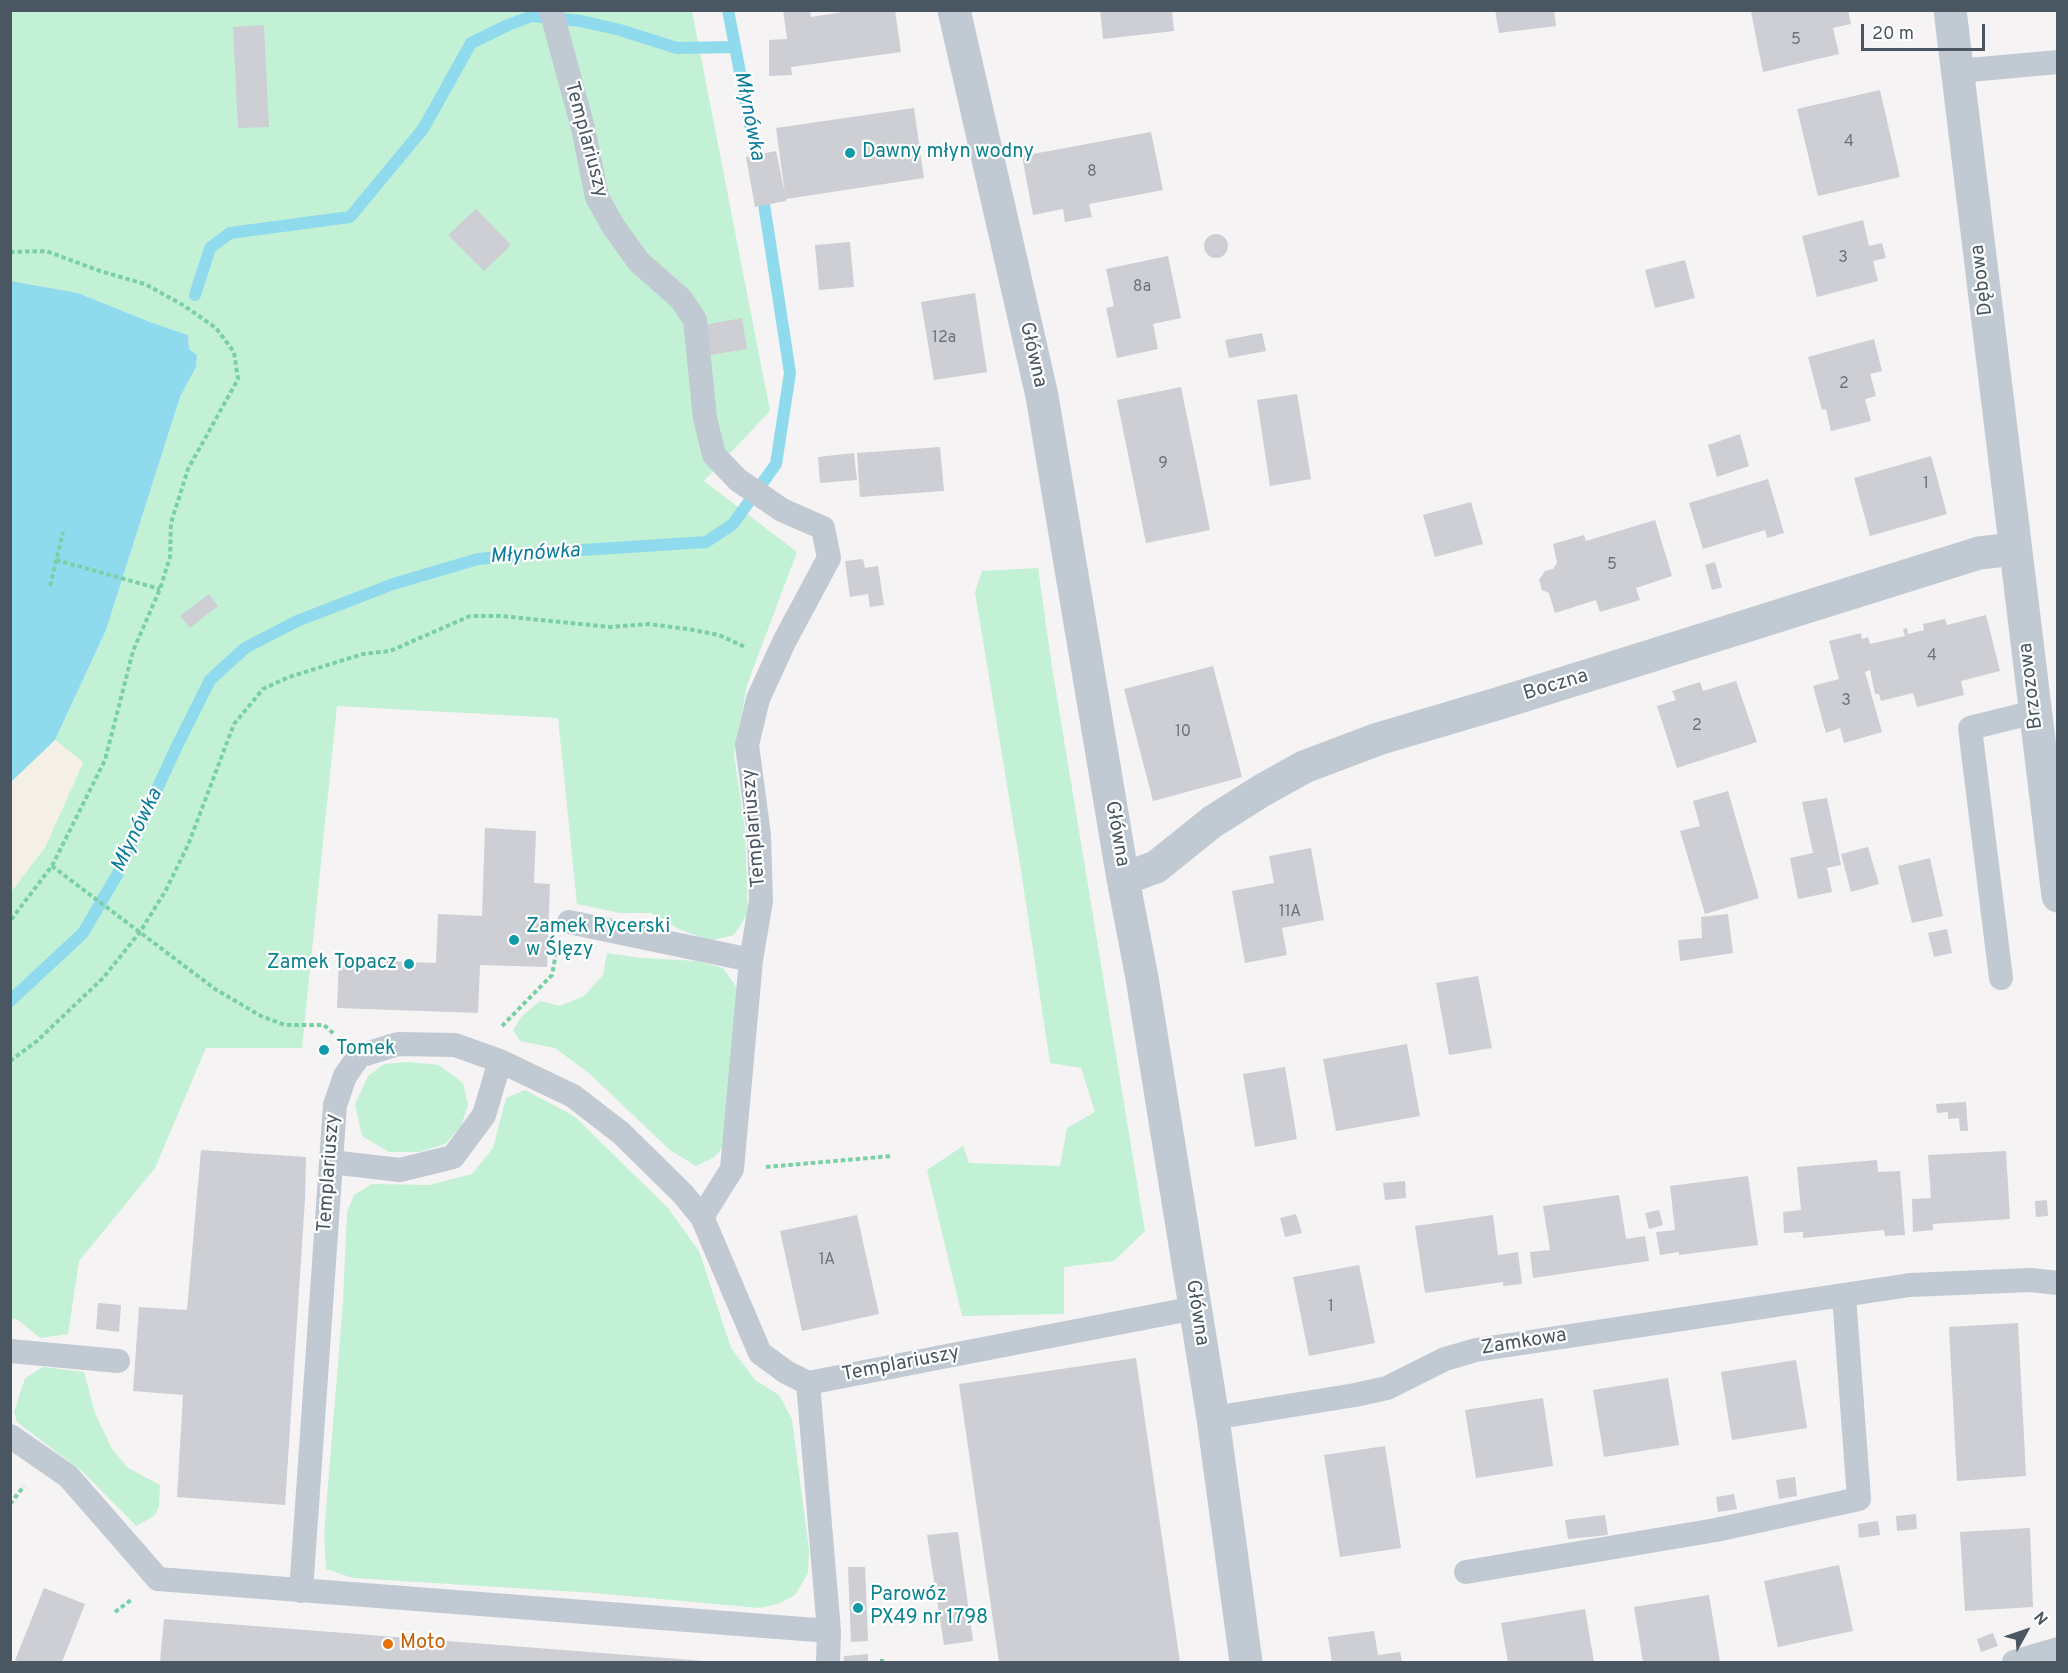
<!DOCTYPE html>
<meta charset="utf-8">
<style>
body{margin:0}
#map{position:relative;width:2068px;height:1673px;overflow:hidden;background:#f5f3f3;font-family:Overpass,sans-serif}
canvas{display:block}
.frame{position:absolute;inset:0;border:12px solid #4a5661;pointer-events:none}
.north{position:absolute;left:1996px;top:1601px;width:60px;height:60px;-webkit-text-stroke:4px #fff;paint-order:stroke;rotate:50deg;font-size:16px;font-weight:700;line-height:24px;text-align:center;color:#4a5661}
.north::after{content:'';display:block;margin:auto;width:21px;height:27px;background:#4a5661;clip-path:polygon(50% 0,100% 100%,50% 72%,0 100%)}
.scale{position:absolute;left:1861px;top:24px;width:124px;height:27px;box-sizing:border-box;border:3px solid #4a5661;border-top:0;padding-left:8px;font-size:18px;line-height:21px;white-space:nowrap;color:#4a5661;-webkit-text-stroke:4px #fff;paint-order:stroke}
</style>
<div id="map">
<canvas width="2068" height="1673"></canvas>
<div class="frame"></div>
<div class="north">N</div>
<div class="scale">20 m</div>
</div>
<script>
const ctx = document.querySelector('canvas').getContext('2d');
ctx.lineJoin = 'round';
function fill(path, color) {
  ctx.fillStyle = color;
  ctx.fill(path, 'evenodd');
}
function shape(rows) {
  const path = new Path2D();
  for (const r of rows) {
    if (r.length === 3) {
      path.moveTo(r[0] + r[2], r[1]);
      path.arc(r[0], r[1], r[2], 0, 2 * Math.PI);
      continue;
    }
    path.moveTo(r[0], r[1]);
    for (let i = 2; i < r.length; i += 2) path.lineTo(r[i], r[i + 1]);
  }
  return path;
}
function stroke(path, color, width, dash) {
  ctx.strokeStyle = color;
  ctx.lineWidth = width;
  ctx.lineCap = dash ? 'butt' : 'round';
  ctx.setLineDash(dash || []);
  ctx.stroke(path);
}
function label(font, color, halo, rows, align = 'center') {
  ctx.font = font + ' Overpass,sans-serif';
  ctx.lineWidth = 4.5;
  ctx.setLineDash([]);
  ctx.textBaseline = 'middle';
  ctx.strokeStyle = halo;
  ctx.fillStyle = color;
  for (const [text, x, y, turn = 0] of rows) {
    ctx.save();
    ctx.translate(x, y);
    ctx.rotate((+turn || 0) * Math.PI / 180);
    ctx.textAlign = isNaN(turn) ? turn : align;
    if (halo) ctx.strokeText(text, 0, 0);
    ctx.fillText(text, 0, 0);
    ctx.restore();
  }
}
fill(shape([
 [11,11,692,11,770,411,704,481,797,552,747,685,734,754,745,831,748,913,734,935,709,941,677,928,651,913,620,913,577,904,558,718,337,706,302,1048,206,1048,155,1168,79,1261,68,1334,40,1338,18,1320,11,1318,10,893,45,847,83,763,55,740,106,630,180,397,196,367,197,355,189,349,188,335,150,322,78,293,11,281],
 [1038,568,1052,667,1145,1231,1114,1261,1064,1267,1064,1314,962,1316,927,1170,963,1146,969,1163,1060,1166,1067,1128,1095,1112,1081,1068,1050,1063,1020,864,975,592,982,571],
 [607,953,641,958,698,961,723,968,739,991,725,1143,715,1157,696,1166,670,1150,590,1074,555,1048,520,1041,513,1030,522,1016,540,1001,560,1006,584,996,603,975],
 [408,1062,439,1065,463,1083,468,1105,461,1126,445,1144,420,1152,389,1152,362,1136,355,1104,368,1076,384,1064],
 [525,1090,574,1116,668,1208,699,1251,731,1348,755,1380,779,1395,792,1419,809,1550,808,1573,795,1595,778,1604,759,1608,595,1593,353,1578,326,1569,324,1535,343,1302,347,1212,354,1195,372,1184,429,1185,472,1174,493,1148,506,1098],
 [43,1367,84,1372,95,1413,112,1449,128,1468,160,1485,159,1507,154,1516,136,1526,83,1472,17,1422,14,1412,25,1378]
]), '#c3f1d5');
fill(shape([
 [55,740,83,762,45,847,11,892,11,782]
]), '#f5f0e5');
fill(shape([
 [11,281,78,293,150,322,188,335,189,349,197,355,196,367,180,397,106,630,55,740,11,782]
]), '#90daee');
stroke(shape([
 [728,10,759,171],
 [195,295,210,248,230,233,350,217,423,129,471,43,508,25,532,16,581,21,620,30,677,48,735,47],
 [10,1001,83,933,117,875,177,746,210,680,245,648,297,621,393,584,478,559,567,551,706,542,733,524,776,464,790,373,762,191]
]), '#90daee', 12);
fill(shape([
 [783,10,810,10,811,17,855,10,895,10,901,52,791,67,792,75,769,76,769,40,787,39],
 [1100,10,1172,10,1174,31,1103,39],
 [1495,10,1554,10,1556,26,1499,33],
 [1756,10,1848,10,1851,24,1833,28,1839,54,1763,72,1751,12],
 [264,25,269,127,238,128,233,27],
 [1880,90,1900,177,1818,196,1797,109],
 [914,108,924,178,786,199,786,201,755,207,746,157,776,151,785,194,776,128],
 [1151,132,1163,190,1089,204,1092,217,1065,222,1063,209,1033,215,1022,156],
 [476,209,511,245,484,271,448,235],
 [1863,220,1869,246,1882,243,1886,258,1873,261,1878,281,1817,297,1802,236],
 [1216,246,12],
 [850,242,854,287,819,290,815,245],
 [1168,256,1181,318,1153,324,1158,349,1117,358,1106,308,1114,306,1106,269],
 [1685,260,1695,298,1655,308,1645,270],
 [975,293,987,372,934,380,921,302],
 [742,318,747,349,710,355,704,325],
 [1262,333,1266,351,1229,358,1225,340],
 [1874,339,1882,371,1870,374,1876,396,1865,399,1871,421,1831,431,1826,409,1822,410,1808,357],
 [1181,387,1210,530,1146,543,1117,400],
 [1297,394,1311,479,1270,486,1257,400],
 [1740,434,1749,466,1717,477,1708,445],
 [940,447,944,491,860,497,857,453],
 [854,453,857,480,820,483,818,457],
 [1931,456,1947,514,1870,536,1854,478],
 [1768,479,1784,533,1767,538,1765,530,1703,549,1689,503],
 [1471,502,1483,544,1435,557,1423,515],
 [1655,520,1672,576,1636,588,1640,600,1600,612,1596,600,1555,613,1549,593,1542,590,1539,580,1545,571,1553,569,1557,563,1553,544,1584,535,1586,541],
 [863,559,865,568,878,566,884,605,870,607,868,594,850,597,845,561],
 [1715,562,1722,587,1712,590,1705,565],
 [209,594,218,606,190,628,180,616],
 [1986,615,2000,671,1961,681,1964,695,1917,707,1913,693,1881,701,1879,694,1875,694,1870,670,1865,672,1882,732,1844,743,1840,728,1826,733,1813,686,1839,679,1829,641,1861,633,1862,639,1868,637,1870,644,1905,636,1903,629,1907,628,1908,634,1924,630,1923,624,1945,619,1947,625],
 [1213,666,1242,777,1153,801,1124,689],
 [1736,681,1757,742,1677,768,1657,706,1676,700,1672,691,1700,682,1703,691],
 [1728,791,1759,898,1705,914,1680,831,1700,826,1693,801],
 [1827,798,1841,865,1827,868,1832,892,1798,899,1790,858,1813,853,1802,802],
 [485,828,536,831,534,883,550,884,547,967,480,965,478,1013,337,1008,339,959,436,963,438,914,482,916],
 [1868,847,1879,884,1851,892,1841,854],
 [1311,848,1324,920,1282,928,1287,955,1245,963,1232,891,1274,883,1269,856],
 [1930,858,1943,916,1912,923,1898,866],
 [1728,914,1733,953,1680,961,1678,940,1702,938,1701,917],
 [1947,929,1952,953,1934,957,1928,933],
 [1478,976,1492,1048,1449,1055,1436,983],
 [1407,1044,1420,1116,1336,1131,1323,1059],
 [1285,1067,1297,1139,1255,1147,1243,1074],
 [1966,1102,1968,1131,1960,1131,1959,1118,1948,1119,1948,1112,1937,1113,1936,1104],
 [201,1150,306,1157,305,1199,285,1505,177,1497,183,1395,133,1391,139,1307,187,1310],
 [2006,1151,2010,1219,1933,1224,1933,1230,1913,1232,1912,1199,1931,1198,1928,1155],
 [1877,1160,1878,1172,1900,1171,1905,1235,1885,1236,1884,1230,1803,1238,1803,1232,1784,1233,1783,1212,1801,1210,1797,1167],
 [1748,1176,1758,1245,1679,1255,1679,1252,1660,1255,1656,1232,1675,1230,1670,1186],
 [1405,1181,1406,1198,1385,1200,1383,1183],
 [1619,1195,1626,1239,1645,1236,1649,1261,1533,1278,1530,1252,1550,1250,1543,1206],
 [2047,1200,2048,1216,2036,1217,2035,1201],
 [1659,1210,1663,1225,1649,1229,1645,1213],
 [1296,1214,1302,1233,1285,1237,1280,1218],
 [857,1215,879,1314,802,1331,780,1231],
 [1493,1215,1498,1255,1518,1252,1522,1284,1503,1286,1503,1282,1425,1293,1415,1226],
 [1359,1265,1375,1343,1309,1356,1293,1277],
 [98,1303,121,1305,119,1332,96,1329],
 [2018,1323,2026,1476,1957,1481,1949,1327],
 [1136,1358,1180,1662,999,1662,959,1384],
 [1796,1360,1807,1428,1732,1440,1721,1372],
 [1668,1378,1679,1445,1604,1457,1593,1390],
 [1543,1398,1553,1466,1476,1478,1465,1410],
 [1385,1446,1401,1548,1340,1557,1324,1455],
 [1795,1477,1797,1496,1779,1499,1776,1480],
 [1734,1494,1737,1509,1718,1512,1716,1497],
 [1916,1514,1917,1529,1897,1531,1896,1516],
 [1605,1515,1608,1535,1568,1539,1565,1520],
 [1878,1521,1880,1535,1859,1538,1858,1524],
 [2030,1528,2033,1607,1965,1611,1960,1532],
 [958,1532,973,1641,944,1645,927,1535],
 [1839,1565,1853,1631,1778,1647,1764,1581],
 [848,1567,865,1567,868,1641,851,1642],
 [44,1588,85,1604,62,1662,20,1662,15,1660],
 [1709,1595,1720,1662,1643,1662,1634,1607],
 [1585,1609,1594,1662,1508,1662,1501,1623],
 [164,1619,705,1661,705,1662,160,1662],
 [1374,1631,1378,1655,1400,1652,1402,1662,1332,1662,1328,1637],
 [1993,1633,1998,1646,1981,1652,1977,1639],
 [868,1654,868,1662,844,1662,844,1656]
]), '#cdcfd5');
stroke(shape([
 [10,252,46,251,100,271,145,284,183,305,216,328,234,352,238,379,188,469,171,523,170,557,160,589,133,651,105,760,52,866,10,921],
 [56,560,160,589],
 [50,586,63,532],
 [52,866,215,989,261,1016,285,1025,324,1025,334,1034],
 [502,1026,552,975,556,953],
 [10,1061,37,1041,103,978,140,932,166,890,188,845,234,724,263,689,289,677,363,654,390,651,470,616,500,616,610,627,648,624,688,629,719,635,745,647],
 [766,1167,892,1156],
 [10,1504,24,1486],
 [115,1612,131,1600],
 [882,1659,882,1662]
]), '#7ad0a6', 4, [4.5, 3]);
stroke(shape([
 [551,10,583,128,597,197,613,226,639,262,681,299,695,320,705,418,714,455,738,480,782,510,823,528,829,558,784,642,758,699,747,745,759,835,761,901,751,960,732,1169,702,1217],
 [1958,71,2058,62],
 [569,922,751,960],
 [2001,978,1970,728,2035,712],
 [331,1162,400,1170,453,1157,484,1115,500,1061],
 [10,1351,118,1361],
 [808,1383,829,1631,828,1662],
 [1213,1418,1355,1395,1387,1388,1445,1359,1476,1350,1910,1285,2031,1280,2058,1283],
 [10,1436,68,1476,158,1579,829,1631],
 [1466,1572,1716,1530,1859,1499,1844,1296],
 [301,1591,335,1105,345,1076,359,1056,398,1044,455,1045,500,1061,573,1096,621,1133,683,1194,702,1217,760,1353,786,1372,808,1383,1195,1308],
 [2014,1662,2058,1649]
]), '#c1cad2', 24);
stroke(shape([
 [954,10,1042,396,1123,879,1142,978,1213,1418,1246,1662],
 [1950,10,2058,896],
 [1123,879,1156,867,1212,822,1261,791,1304,767,1378,739,1500,703,1979,553,2015,549]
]), '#c1cad2', 33);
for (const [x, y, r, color] of [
 [850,153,6,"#0f9aa8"],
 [514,940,6,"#0f9aa8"],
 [409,964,6,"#0f9aa8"],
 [324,1050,6,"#0f9aa8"],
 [858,1608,6,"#0f9aa8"],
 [388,1644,6,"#e8710a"]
]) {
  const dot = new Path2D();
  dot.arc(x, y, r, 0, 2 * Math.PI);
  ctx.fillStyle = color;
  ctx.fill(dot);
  stroke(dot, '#fff', 2);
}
label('16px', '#6b747e', null, [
 ["5",1796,41],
 ["4",1849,143],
 ["8",1092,173],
 ["3",1843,259],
 ["8a",1142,288],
 ["12a",944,339],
 ["2",1844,385],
 ["9",1163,465],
 ["1",1926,485],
 ["5",1612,566],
 ["4",1932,657],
 ["3",1846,702],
 ["2",1697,727],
 ["10",1183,733],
 ["11A",1290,913],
 ["1A",827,1261],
 ["1",1331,1308]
]);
label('20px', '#4a5661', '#fff', [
 ["Templariuszy",585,140,75],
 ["Dębowa",1983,280,-97],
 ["Główna",1032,355,77],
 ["Boczna",1556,686,-17],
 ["Brzozowa",2032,686,-97],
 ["Templariuszy",755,828,-95],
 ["Główna",1116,834,80],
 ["Templariuszy",330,1173,-86],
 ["Główna",1196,1313,81],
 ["Zamkowa",1524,1343,-9],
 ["Templariuszy",901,1365,-11]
]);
label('20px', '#0d838f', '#fff', [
 ["Dawny młyn wodny",862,153],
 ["Zamek Rycerski",526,928],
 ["w Ślęzy",526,951],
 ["Zamek Topacz",397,964,"right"],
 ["Tomek",336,1050],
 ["Parowóz",870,1596],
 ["PX49 nr 1798",870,1619]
], 'left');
label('20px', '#c56008', '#fff', [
 ["Moto",400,1644]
], 'left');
label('italic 21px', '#0c7c9b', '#fff', [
 ["Młynówka",748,116,79],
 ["Młynówka",535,555,-4],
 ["Młynówka",138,831,-64]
]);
</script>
